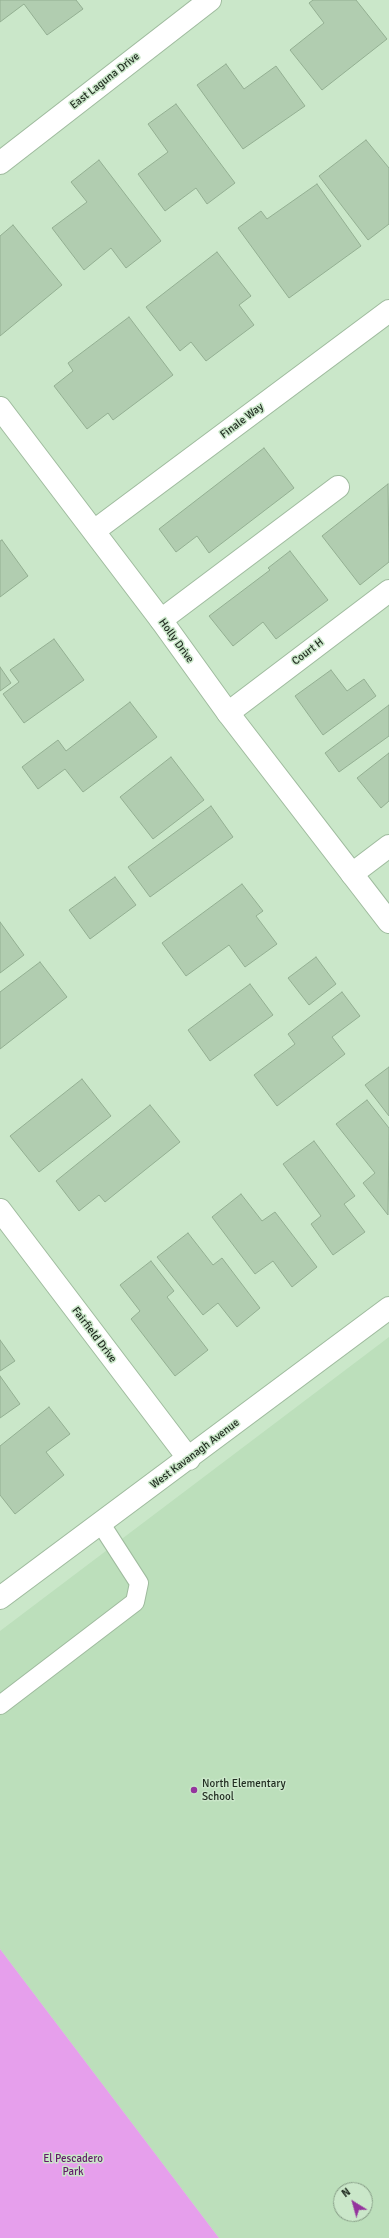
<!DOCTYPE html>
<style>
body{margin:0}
#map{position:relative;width:389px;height:2238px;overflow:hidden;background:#cae7c9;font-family:Signika,sans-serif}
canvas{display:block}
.north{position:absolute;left:333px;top:2182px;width:40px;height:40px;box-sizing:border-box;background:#cae7c9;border:1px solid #879d87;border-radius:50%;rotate:323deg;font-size:11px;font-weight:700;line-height:16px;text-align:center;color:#232e23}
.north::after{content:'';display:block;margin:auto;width:14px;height:18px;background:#94349d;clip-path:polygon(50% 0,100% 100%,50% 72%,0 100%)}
</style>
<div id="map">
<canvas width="389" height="2238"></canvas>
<div class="north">N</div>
</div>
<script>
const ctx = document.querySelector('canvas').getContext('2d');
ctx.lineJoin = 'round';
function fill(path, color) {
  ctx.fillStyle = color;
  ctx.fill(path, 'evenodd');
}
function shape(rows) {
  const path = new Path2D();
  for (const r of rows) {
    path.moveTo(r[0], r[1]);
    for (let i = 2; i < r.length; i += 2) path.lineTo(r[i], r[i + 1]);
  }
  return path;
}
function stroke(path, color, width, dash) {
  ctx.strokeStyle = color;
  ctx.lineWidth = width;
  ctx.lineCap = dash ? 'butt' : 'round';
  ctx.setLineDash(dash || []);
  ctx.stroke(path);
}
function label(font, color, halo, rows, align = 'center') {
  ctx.font = font + ' Signika,sans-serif';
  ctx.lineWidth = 3;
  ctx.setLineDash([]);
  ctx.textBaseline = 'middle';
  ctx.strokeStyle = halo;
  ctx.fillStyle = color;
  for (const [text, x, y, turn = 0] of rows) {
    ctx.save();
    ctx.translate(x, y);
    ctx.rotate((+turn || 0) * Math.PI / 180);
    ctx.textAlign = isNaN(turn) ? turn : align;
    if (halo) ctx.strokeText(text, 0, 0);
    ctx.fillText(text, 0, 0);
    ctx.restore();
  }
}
fill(shape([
 [389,1337,389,2238,219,2238,0,1949,0,1631],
 [341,2190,365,2190,365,2214,341,2214]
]), '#bcdfbb');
fill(shape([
 [0,1949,219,2238,0,2238]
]), '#e69fec');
const building = shape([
 [0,0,76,0,83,9,47,35,24,4,0,22,0,0],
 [313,0,356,0,387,39,322,90,290,50,324,23,309,3,313,0],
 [226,64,244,89,276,66,305,106,243,149,197,85,226,64],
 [176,104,235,183,207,204,196,188,165,211,138,174,168,152,148,124,176,104],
 [366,140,389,168,389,224,368,240,319,176,366,140],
 [99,160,161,241,126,268,111,248,84,270,52,228,87,202,71,182,99,160],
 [317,184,361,246,289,298,238,228,261,211,267,219,317,184],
 [13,225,62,285,0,336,0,236,13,225],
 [217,252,251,296,239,305,254,325,206,361,191,342,180,351,146,307,217,252],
 [129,317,173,375,113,420,108,413,87,429,54,386,73,371,68,363,129,317],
 [264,448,294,488,209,553,197,536,176,552,159,529,264,448],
 [388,484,389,562,360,585,322,536,388,484],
 [2,540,28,576,0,597,0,541,2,540],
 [290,551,328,600,276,639,263,622,233,646,209,616,270,570,268,568,290,551],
 [54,639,84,680,24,723,3,694,19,682,10,670,54,639],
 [0,667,11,683,0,691,0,667],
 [331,670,347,691,364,679,376,696,323,735,295,696,331,670],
 [130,702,157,737,83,792,65,769,38,789,22,767,58,740,66,751,130,702],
 [389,705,389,736,339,772,325,753,389,705],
 [389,753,389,801,381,808,357,778,389,753],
 [171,757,204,800,153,839,120,797,171,757],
 [211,806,233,837,150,897,128,867,211,806],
 [115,877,136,905,90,939,69,910,115,877],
 [242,884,263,911,256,916,277,944,245,967,229,945,186,976,162,943,242,884],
 [0,922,24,955,0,973,0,922],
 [316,957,336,984,309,1005,288,978,316,957],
 [40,962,67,997,0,1049,0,992,40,962],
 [250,984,273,1015,210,1061,188,1030,250,984],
 [342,992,360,1016,332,1037,345,1054,277,1106,254,1075,295,1044,288,1034,342,992],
 [389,1067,389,1116,365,1085,389,1067],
 [82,1079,111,1116,39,1172,10,1136,82,1079],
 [367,1100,389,1128,388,1215,363,1183,375,1173,336,1124,367,1100],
 [150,1105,180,1142,105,1202,99,1195,79,1211,56,1181,150,1105],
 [314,1141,355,1196,344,1204,365,1232,333,1255,311,1224,321,1216,283,1164,314,1141],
 [241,1194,262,1221,275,1212,317,1267,292,1287,273,1261,255,1274,212,1217,241,1194],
 [188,1233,213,1265,222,1258,260,1308,237,1327,218,1303,203,1315,157,1257,188,1233],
 [151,1261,174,1291,167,1297,208,1350,175,1376,131,1319,140,1311,120,1285,151,1261],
 [0,1340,15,1361,0,1371,0,1340],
 [0,1376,20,1404,0,1418,0,1376],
 [49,1407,70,1434,46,1452,64,1475,15,1514,0,1495,0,1446,49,1407]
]);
fill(building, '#b1cdb0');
stroke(building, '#93af92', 1);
const lane = shape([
 [0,1705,135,1602,139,1583,101,1524]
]);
const street = shape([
 [0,163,210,0],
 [94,531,389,311],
 [161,620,338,487],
 [228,713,389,591],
 [352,874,389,846],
 [0,1210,189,1459],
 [0,1598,389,1308]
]);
const secondary = shape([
 [0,408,161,620,228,713,389,922]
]);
stroke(lane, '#9fbb9e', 20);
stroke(street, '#9fbb9e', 24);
stroke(secondary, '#9fbb9e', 24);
stroke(lane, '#fff', 18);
stroke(street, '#fff', 22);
stroke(secondary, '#fff', 22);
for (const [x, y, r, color] of [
 [194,1790,4,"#94349d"]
]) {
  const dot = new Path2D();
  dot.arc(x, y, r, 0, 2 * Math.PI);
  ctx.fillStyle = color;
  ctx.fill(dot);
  stroke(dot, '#cae7c9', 1.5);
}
label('11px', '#232e23', '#cae7c9', [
 ["East Laguna Drive",105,81,-38],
 ["Finale Way",242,421,-37],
 ["Holly Drive",176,641,54],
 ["Court H",308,652,-37],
 ["Fairfield Drive",94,1335,53],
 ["West Kavanagh Avenue",195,1454,-37]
]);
label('11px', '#232e23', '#cae7c9', [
 ["North Elementary",202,1784],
 ["School",202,1797]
], 'left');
label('11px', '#63196a', '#cae7c9', [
 ["El Pescadero",73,2159],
 ["Park",73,2172]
]);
</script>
